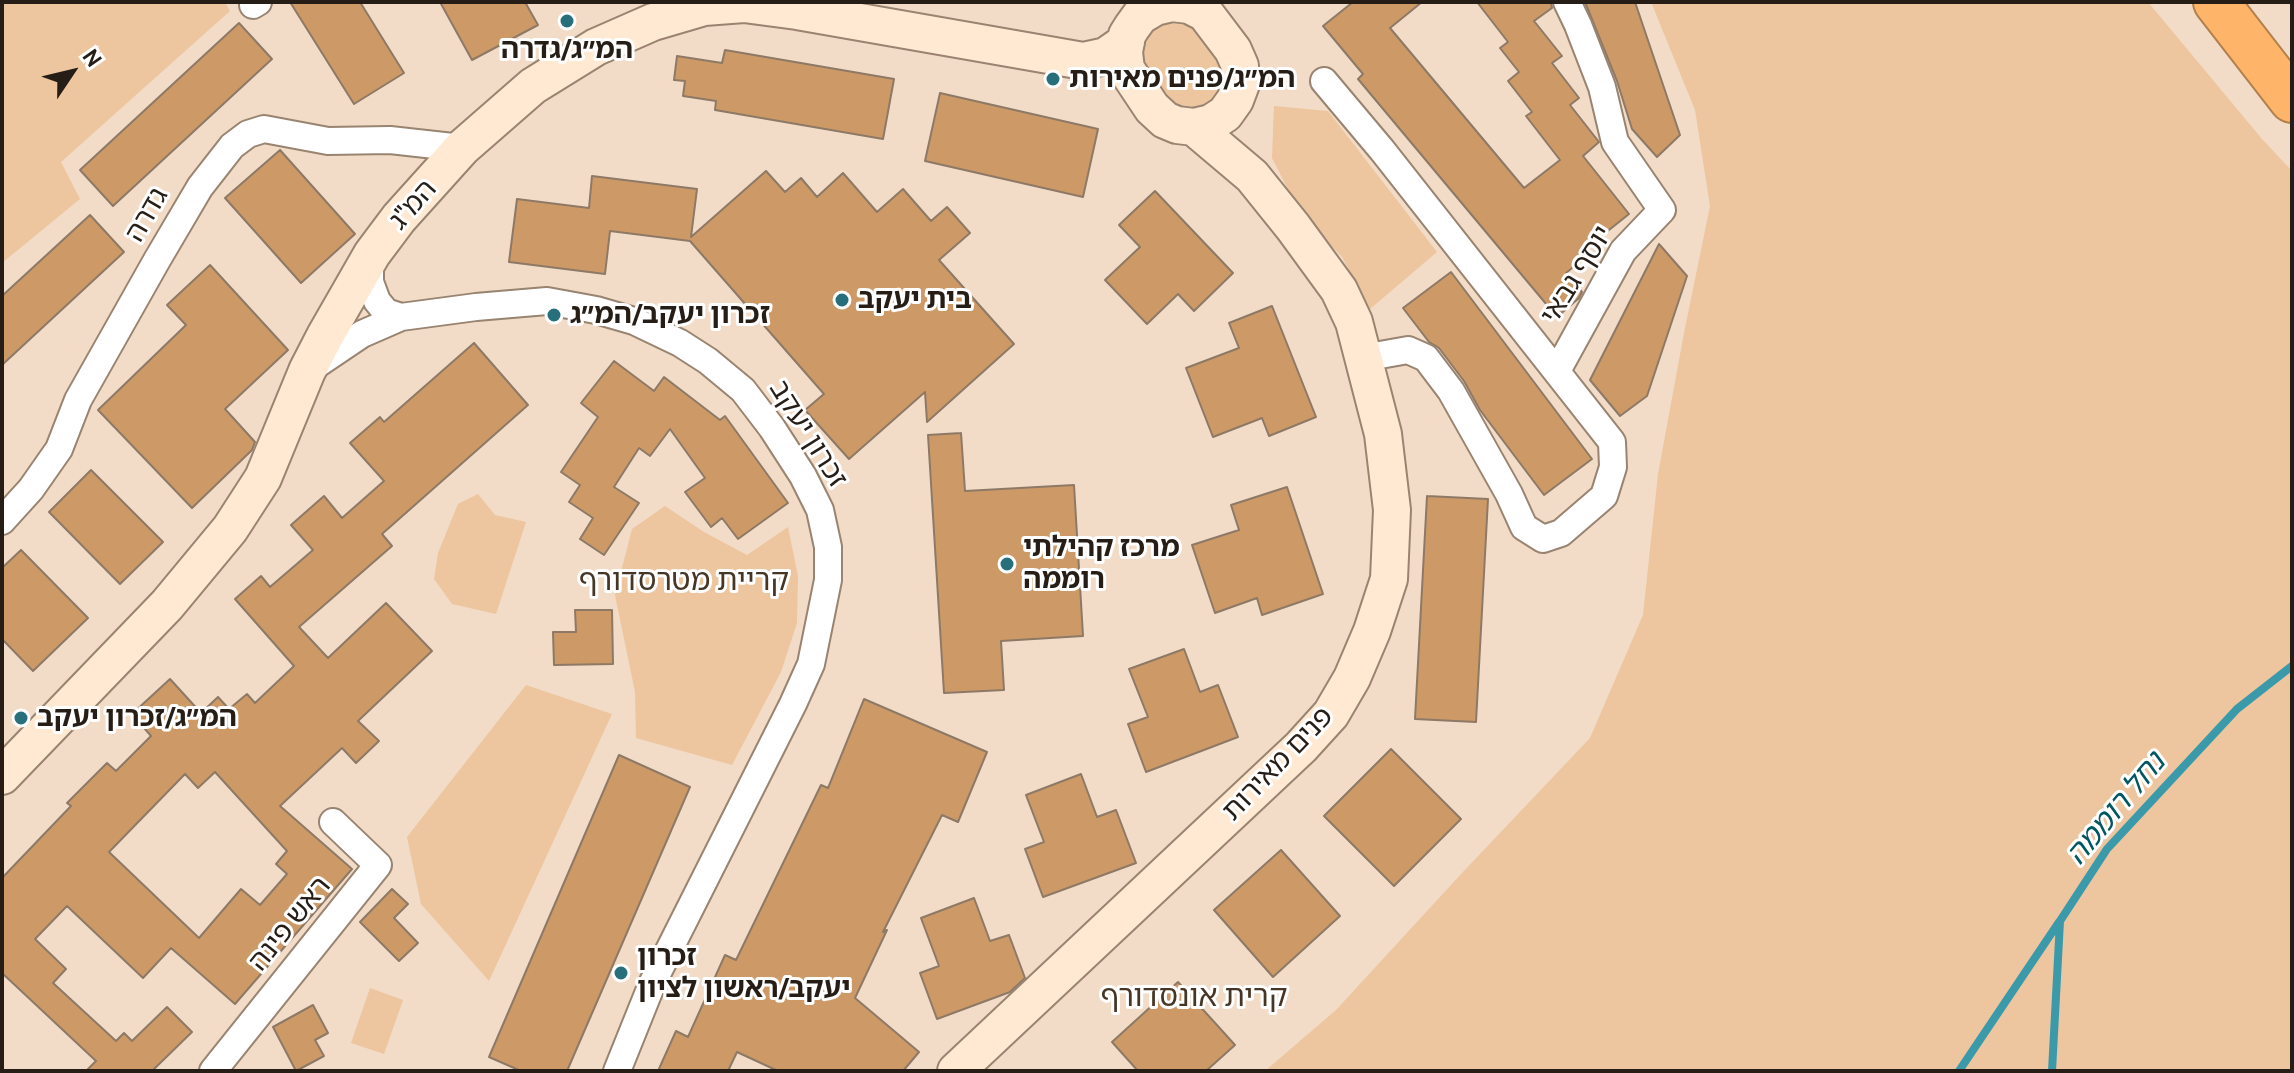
<!DOCTYPE html>
<meta charset="utf-8">
<style>
body{margin:0}
#map{position:relative;width:2294px;height:1073px;overflow:hidden;background:#f2dcc7;font-family:Cabin,sans-serif}
canvas{display:block}
.frame{position:absolute;inset:0;border:4px solid #261e16;pointer-events:none}
.north{position:absolute;left:32px;top:32px;width:80px;height:80px;-webkit-text-stroke:6px #fff;paint-order:stroke;rotate:55deg;font-size:22px;font-weight:700;line-height:32px;text-align:center;color:#261e16}
.north::after{content:'';display:block;margin:auto;width:28px;height:36px;background:#261e16;clip-path:polygon(50% 0,100% 100%,50% 72%,0 100%)}
</style>
<div id="map">
<canvas width="2294" height="1073"></canvas>
<div class="frame"></div>
<div class="north">N</div>
</div>
<script>
const ctx = document.querySelector('canvas').getContext('2d');
ctx.lineJoin = 'round';
function fill(path, color) {
  ctx.fillStyle = color;
  ctx.fill(path, 'evenodd');
}
function shape(rows) {
  const path = new Path2D();
  for (const r of rows) {
    path.moveTo(r[0], r[1]);
    for (let i = 2; i < r.length; i += 2) path.lineTo(r[i], r[i + 1]);
  }
  return path;
}
function stroke(path, color, width, dash) {
  ctx.strokeStyle = color;
  ctx.lineWidth = width;
  ctx.lineCap = dash ? 'butt' : 'round';
  ctx.setLineDash(dash || []);
  ctx.stroke(path);
}
function label(font, color, halo, rows, align = 'center') {
  ctx.font = font + ' Cabin,"Noto Sans Hebrew",sans-serif';
  ctx.lineWidth = 6;
  ctx.setLineDash([]);
  ctx.textBaseline = 'middle';
  ctx.strokeStyle = halo;
  ctx.fillStyle = color;
  for (const [text, x, y, turn = 0] of rows) {
    ctx.save();
    ctx.translate(x, y);
    ctx.rotate((+turn || 0) * Math.PI / 180);
    ctx.textAlign = isNaN(turn) ? turn : align;
    if (halo) ctx.strokeText(text, 0, 0);
    ctx.fillText(text, 0, 0);
    ctx.restore();
  }
}
fill(shape([
 [8,2,225,2,230,11,61,162,80,199,2,263,2,6],
 [1651,2,2148,2,2262,139,2292,171,2292,1071,1265,1071,1336,1010,1462,873,1590,738,1643,615,1658,474,1684,333,1710,206,1695,110],
 [1185,14,1228,67,1217,104,1179,113,1143,77,1136,37,1146,22],
 [1274,106,1328,111,1437,252,1370,309,1342,257,1300,213,1272,158],
 [478,494,495,515,526,522,496,614,452,604,434,579,438,553,458,504],
 [665,506,704,532,747,555,788,527,798,576,797,623,781,672,732,765,636,738,635,692,615,595,632,529],
 [526,685,612,714,489,981,421,904,407,837],
 [370,988,403,1000,384,1054,351,1043]
]), '#edc59f');
stroke(shape([
 [1959,1071,2059,922],
 [2052,1071,2060,921,2107,849,2237,709,2292,666]
]), '#3a9aa9', 8);
const building = shape([
 [290,2,360,2,404,73,354,104,290,2],
 [440,2,525,2,538,25,472,60,440,2],
 [1353,2,1422,2,1390,28,1524,188,1560,160,1526,116,1532,112,1508,81,1519,72,1500,48,1508,42,1477,2,1551,2,1552,8,1534,21,1562,56,1552,63,1579,98,1570,105,1599,142,1583,156,1629,214,1584,250,1588,255,1566,273,1582,292,1579,298,1557,317,1358,79,1363,74,1323,26,1353,2],
 [1585,2,1635,2,1680,135,1657,157,1632,129,1617,81,1585,2],
 [239,23,272,59,113,206,80,170,239,23],
 [725,50,894,79,883,139,715,110,716,101,683,96,685,81,674,80,677,56,722,63,725,50],
 [940,93,1098,129,1083,197,925,161,940,93],
 [280,150,355,234,301,283,225,198,280,150],
 [766,171,785,192,801,178,817,197,843,173,877,212,903,189,931,221,947,207,970,233,939,260,1014,344,927,422,925,392,849,459,805,410,824,394,690,241,610,231,605,274,509,262,517,199,589,208,592,176,697,189,691,237,766,171],
 [1155,191,1233,273,1194,311,1178,294,1147,324,1105,280,1140,247,1119,225,1155,191],
 [90,215,124,252,2,365,2,296,90,215],
 [1659,244,1687,276,1647,396,1620,416,1590,380,1659,244],
 [210,265,288,350,225,409,255,442,252,450,192,508,98,410,186,325,167,305,210,265],
 [1451,272,1592,459,1544,495,1480,410,1464,381,1439,348,1429,342,1403,308,1451,272],
 [1272,306,1316,417,1269,436,1262,418,1213,437,1186,368,1239,348,1229,323,1272,306],
 [474,343,528,405,382,534,392,546,299,627,328,658,386,603,432,651,358,721,379,741,356,763,342,748,280,806,352,869,235,1004,171,948,143,978,67,906,35,939,66,969,53,983,116,1041,124,1033,132,1041,167,1007,192,1032,152,1071,86,1071,96,1061,2,973,2,878,71,806,67,803,107,763,116,771,151,736,132,714,170,679,201,713,218,697,229,709,247,694,255,703,294,666,235,599,261,576,270,587,313,550,291,525,324,496,342,518,384,481,350,443,380,417,384,422,474,343],
 [215,772,287,851,276,864,287,874,260,905,241,889,199,938,109,852,185,774,198,788,215,772],
 [614,361,654,391,664,377,720,420,725,416,788,503,738,539,722,518,711,527,685,492,705,478,670,429,650,456,639,448,614,487,639,503,604,555,580,539,593,518,569,502,580,485,561,472,598,417,581,403,614,361],
 [961,433,965,491,1074,485,1083,636,1001,641,1004,690,944,693,928,435,961,433],
 [91,470,163,542,120,584,49,512,91,470],
 [1287,487,1323,594,1262,615,1257,598,1215,613,1192,545,1239,530,1231,505,1287,487],
 [1427,496,1488,499,1476,722,1415,719,1427,496],
 [21,550,88,618,33,671,2,639,2,568,21,550],
 [575,610,612,610,613,664,554,665,553,632,576,632,575,610],
 [1184,649,1200,692,1218,685,1238,737,1146,772,1128,724,1148,717,1129,669,1184,649],
 [864,699,987,752,958,822,942,815,883,932,887,930,855,998,919,1052,903,1071,778,1071,737,1052,728,1071,658,1071,676,1031,688,1037,725,955,736,960,821,785,828,788,864,699],
 [1391,749,1461,819,1394,886,1324,816,1391,749],
 [619,755,690,787,567,1071,521,1071,489,1057,619,755],
 [1081,774,1097,817,1116,810,1136,863,1043,897,1025,849,1044,842,1026,795,1081,774],
 [1281,850,1340,916,1273,977,1214,910,1281,850],
 [392,889,408,904,394,918,418,943,399,961,360,922,392,889],
 [974,898,990,941,1009,935,1025,978,1010,992,937,1019,920,973,939,966,921,918,974,898],
 [1178,982,1235,1045,1206,1071,1138,1071,1112,1042,1178,982],
 [313,1005,328,1033,315,1040,324,1056,296,1071,273,1027,313,1005]
]);
fill(building, '#cd9a67');
stroke(building, '#8d7966', 2);
const street = shape([
 [253,5,258,2],
 [1324,81,1382,150,1612,442,1613,467,1604,496,1561,533,1543,539,1524,527,1509,494,1451,391,1426,358,1408,350,1363,358],
 [372,256,370,269,370,282,377,301,386,312,401,317],
 [310,369,362,334,401,317,476,307,547,301,596,310,634,321,680,343,708,361,743,390,772,428,803,476,820,510,828,547,828,580,811,664,793,704,652,984,617,1071],
 [1557,371,1623,251,1662,210,1615,142,1602,87,1578,25,1567,2],
 [2,521,31,489,59,449,78,400,157,260,200,187,232,146,248,134,264,129,328,141,390,140,462,148],
 [213,1071,378,865,333,822]
]);
const secondary = shape([
 [1172,3,1189,5,1205,13,1233,50,1240,66,1241,84,1235,100,1225,114,1211,123,1194,127,1177,125,1165,120,1152,108,1126,69,1124,52,1127,35,1132,27,1140,16,1155,7,1172,3],
 [2,776,167,605,230,529,263,478,307,371,325,336,372,254,399,218,462,148,533,86,596,47,653,22,704,7,744,4,797,11,1083,61,1106,56,1126,42],
 [956,1071,1301,747,1331,714,1352,678,1372,631,1389,579,1392,510,1383,434,1354,322,1339,290,1293,227,1252,176,1194,127]
]);
const highway = shape([
 [2216,2,2292,100]
]);
stroke(street, '#988471', 30);
stroke(secondary, '#988471', 40);
stroke(highway, '#b2804d', 48);
stroke(street, '#fff', 26);
stroke(secondary, '#ffe9d2', 36);
stroke(highway, '#feb56a', 44);
for (const [x, y, r, color] of [
 [567,21,8,"#276f7b"],
 [1053,79,8,"#276f7b"],
 [842,300,8,"#276f7b"],
 [554,315,8,"#276f7b"],
 [1007,564,8,"#276f7b"],
 [21,718,8,"#276f7b"],
 [621,973,8,"#276f7b"]
]) {
  const dot = new Path2D();
  dot.arc(x, y, r, 0, 2 * Math.PI);
  ctx.fillStyle = color;
  ctx.fill(dot);
  stroke(dot, '#fff', 3);
}
label('bold 28px', '#261e16', '#fff', [
 ["המ״ג/גדרה",567,50,"center"],
 ["המ״ג/פנים מאירות",1069,79],
 ["בית יעקב",858,300],
 ["זכרון יעקב/המ״ג",570,315],
 ["מרכז קהילתי",1023,548],
 ["רוממה",1023,580],
 ["המ״ג/זכרון יעקב",37,718],
 ["זכרון",637,957],
 ["יעקב/ראשון לציון",637,989]
], 'left');
label('28px', '#261e16', '#fff', [
 ["המ\"ג",413,205,-49],
 ["גדרה",147,215,-60],
 ["יוסף גבאי",1577,275,-58],
 ["זכרון יעקב",808,434,58],
 ["פנים מאירות",1278,764,-46],
 ["ראש פינה",290,924,-51]
]);
label('30px', '#473625', '#fff', [
 ["קריית מטרסדורף",684,581],
 ["קרית אונסדורף",1194,997]
]);
label('italic 30px', '#005661', '#fff', [
 ["נחל רוממה",2116,809,-50]
]);
</script>
